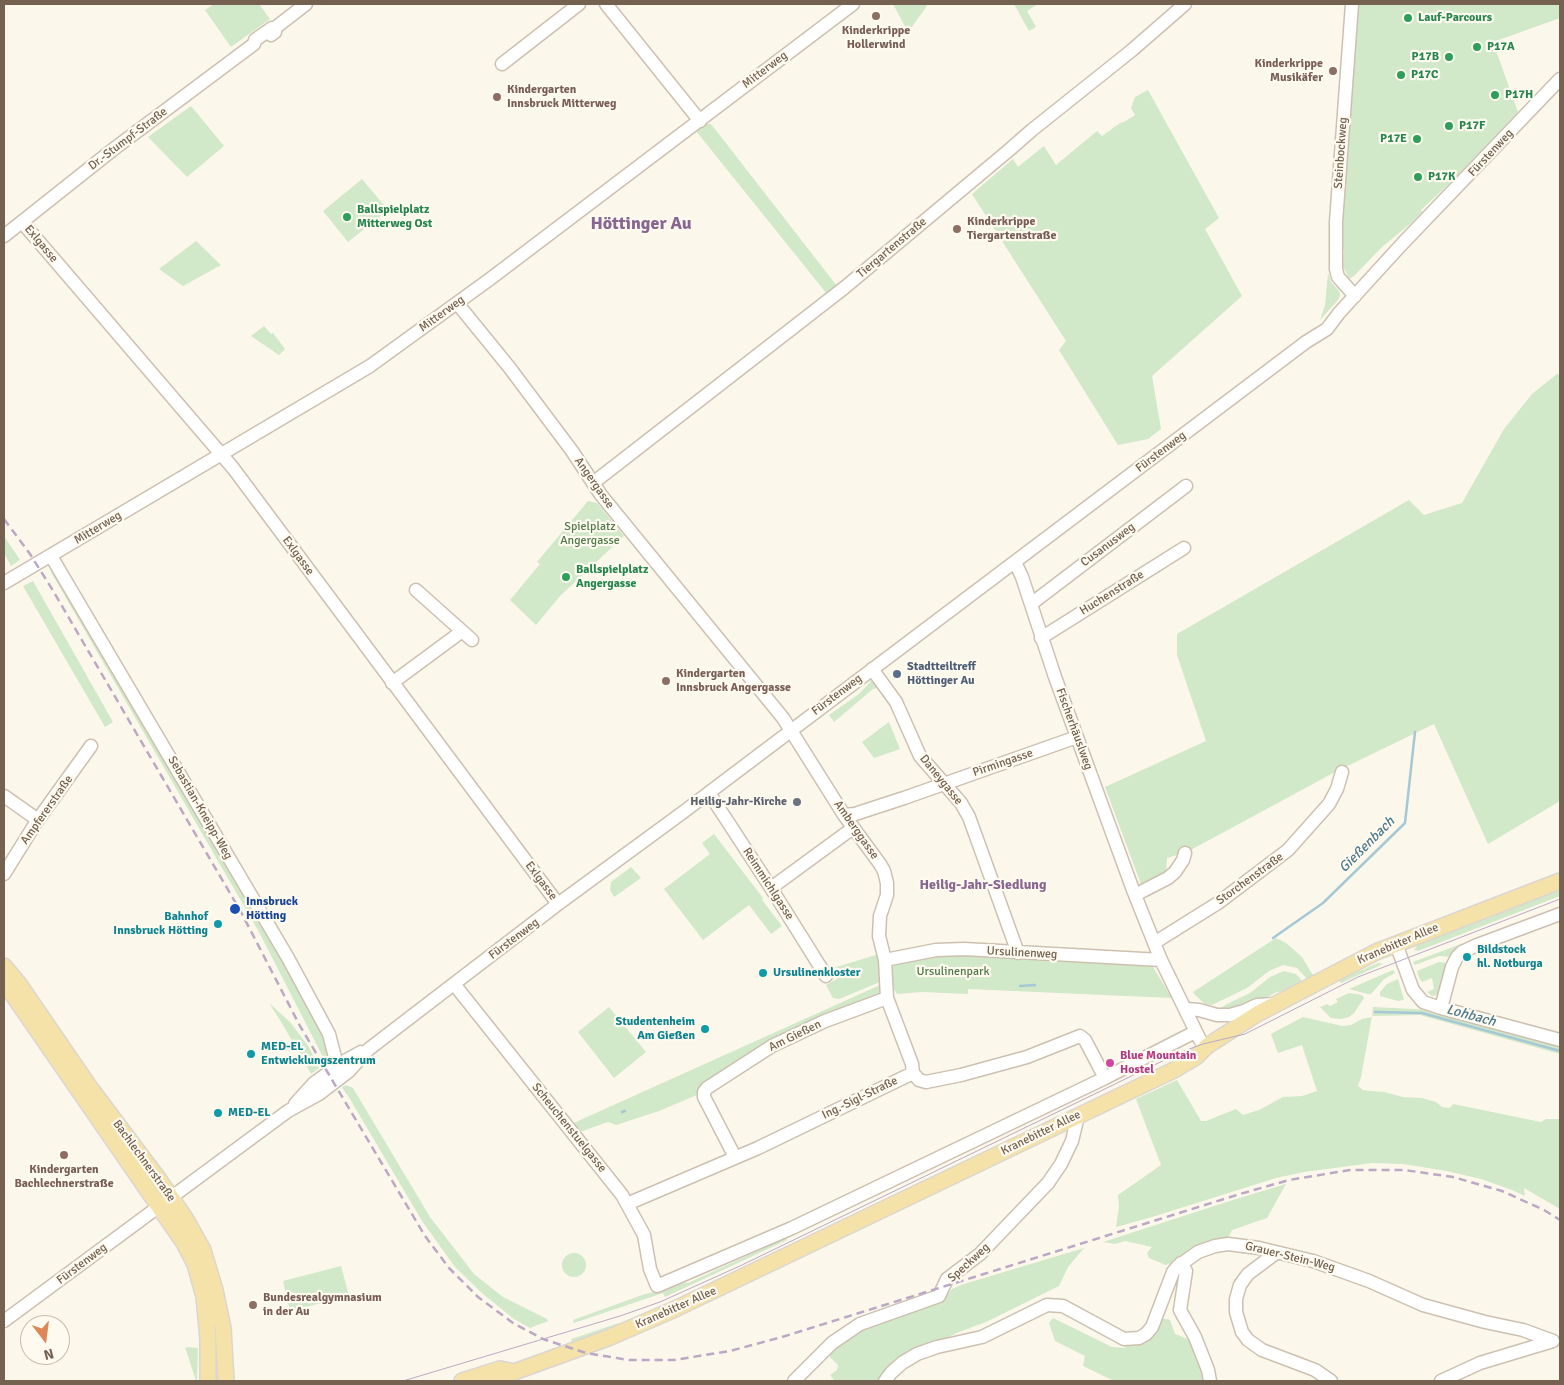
<!DOCTYPE html>
<meta charset="utf-8">
<style>
body{margin:0}
#map{position:relative;width:1564px;height:1385px;overflow:hidden;background:#fbf7ea;font-family:Signika,sans-serif}
canvas{display:block}
.frame{position:absolute;inset:0;border:5px solid #74614f;pointer-events:none}
.north{position:absolute;left:20px;top:1315px;width:50px;height:50px;box-sizing:border-box;background:#fefaf0;border:1px solid #c7bdb0;border-radius:50%;rotate:165deg;font-size:14px;font-weight:700;line-height:20px;text-align:center;color:#74614f}
.north::after{content:'';display:block;margin:auto;width:18px;height:22px;background:#dc8758;clip-path:polygon(50% 0,100% 100%,50% 72%,0 100%)}
</style>
<div id="map">
<canvas width="1564" height="1385"></canvas>
<div class="frame"></div>
<div class="north">N</div>
</div>
<script>
const ctx = document.querySelector('canvas').getContext('2d');
ctx.lineJoin = 'round';
function fill(path, color) {
  ctx.fillStyle = color;
  ctx.fill(path, 'evenodd');
}
function shape(rows) {
  const path = new Path2D();
  for (const r of rows) {
    if (r.length === 3) {
      path.moveTo(r[0] + r[2], r[1]);
      path.arc(r[0], r[1], r[2], 0, 2 * Math.PI);
      continue;
    }
    path.moveTo(r[0], r[1]);
    for (let i = 2; i < r.length; i += 2) path.lineTo(r[i], r[i + 1]);
  }
  return path;
}
function stroke(path, color, width, dash) {
  ctx.strokeStyle = color;
  ctx.lineWidth = width;
  ctx.lineCap = dash ? 'butt' : 'round';
  ctx.setLineDash(dash || []);
  ctx.stroke(path);
}
function label(font, color, halo, rows, align = 'center') {
  ctx.font = font + ' Signika,sans-serif';
  ctx.lineWidth = 4.5;
  ctx.setLineDash([]);
  ctx.textBaseline = 'middle';
  ctx.strokeStyle = halo;
  ctx.fillStyle = color;
  for (const [text, x, y, turn = 0] of rows) {
    ctx.save();
    ctx.translate(x, y);
    ctx.rotate((+turn || 0) * Math.PI / 180);
    ctx.textAlign = isNaN(turn) ? turn : align;
    if (halo) ctx.strokeText(text, 0, 0);
    ctx.fillText(text, 0, 0);
    ctx.restore();
  }
}
fill(shape([
 [214,4,259,4,270,19,231,47,205,10],
 [893,4,925,4,927,6,908,32],
 [1014,4,1038,4,1027,11,1036,27,1029,31],
 [1356,4,1560,4,1560,18,1493,42,1518,112,1451,182,1421,210,1422,212,1410,224,1382,247,1354,276,1349,279,1343,266,1344,250,1342,249,1341,220],
 [1148,90,1219,218,1205,229,1242,296,1152,376,1161,429,1148,439,1118,445,1059,350,1066,341,972,194,1013,159,1018,167,1044,146,1056,165,1097,131,1102,136,1120,123,1124,122,1135,115,1131,108,1135,97],
 [191,106,224,146,187,177,148,137],
 [706,124,711,124,837,286,827,294,696,131],
 [362,179,388,210,348,242,323,211],
 [196,241,221,265,183,286,159,269],
 [1331,242,1328,273,1331,282,1339,291,1340,295,1338,300,1320,320,1325,305],
 [264,326,271,334,273,333,285,349,279,355,251,336],
 [1557,374,1560,374,1560,801,1488,844,1434,724,1335,772,1187,852,1167,858,1166,875,1142,887,1105,787,1206,741,1177,655,1177,634,1409,500,1424,515,1462,503,1504,429,1532,394],
 [588,501,597,503,624,536,560,596,536,625,510,600,540,564,537,562],
 [4,536,20,560,11,566,4,553],
 [55,569,276,947,329,1043,330,1060,325,1061,259,932,51,572],
 [33,581,113,722,105,727,23,586],
 [872,680,878,688,873,689,834,722,829,715,859,694],
 [889,722,900,749,874,758,862,742],
 [714,834,763,898,762,900,782,926,771,934,749,905,703,940,664,889,710,854,702,843],
 [631,867,641,878,614,897,610,890,611,882],
 [1560,886,1560,896,1418,951,1414,950,1419,943],
 [1560,907,1560,910,1451,957,1439,956,1415,965,1413,962],
 [1276,938,1286,943,1302,957,1314,977,1308,980,1297,968,1283,965,1269,971,1247,988,1212,1005,1205,1004,1195,995,1193,992],
 [936,950,1151,964,1172,998,968,989,968,994,922,992,897,994,889,981,896,957],
 [879,954,882,967,880,982,839,999,833,998,826,985,837,979,830,969],
 [1439,962,1448,963,1440,994,1432,996,1427,992,1434,989,1432,978,1422,982,1421,980,1420,980,1417,971],
 [1378,963,1383,964,1341,983,1339,980],
 [1393,970,1395,973,1384,979,1371,994,1368,994,1349,989],
 [1284,971,1296,974,1303,982,1288,991,1277,992,1245,1008,1217,1010,1227,1004,1250,993,1270,977],
 [1398,979,1404,1000,1398,1001,1380,996,1380,992,1387,984],
 [880,985,883,997,825,1021,704,1092,659,1111,616,1125,608,1122,574,1134,567,1126],
 [1349,993,1362,995,1364,998,1354,1013,1349,1017,1341,1019,1331,1018,1320,1007,1327,1004,1330,1006,1338,1002,1336,999],
 [269,1003,290,1022,309,1047,319,1068,311,1074,283,1025],
 [609,1007,646,1052,614,1078,578,1032],
 [1373,1007,1433,1010,1560,1046,1560,1054,1420,1015,1372,1016,1361,1077,1358,1086,1363,1090,1370,1091,1384,1092,1403,1097,1422,1098,1436,1102,1442,1107,1450,1108,1453,1104,1541,1122,1546,1119,1560,1119,1560,1209,1524,1188,1525,1196,1512,1190,1481,1179,1447,1171,1403,1164,1372,1163,1304,1172,1276,1178,1152,1217,1116,1227,1119,1207,1118,1195,1161,1165,1136,1099,1177,1080,1201,1121,1206,1121,1236,1109,1243,1115,1259,1110,1283,1097,1302,1096,1317,1091,1302,1045,1278,1053,1271,1034,1303,1017,1342,1026,1351,1025,1362,1019,1372,1017],
 [346,1085,353,1088,430,1217,474,1274,503,1297,547,1319,548,1321,530,1328,514,1319,483,1294,455,1267,422,1221,347,1094,346,1094,342,1087],
 [1286,1184,1267,1218,1232,1230,1227,1240,1166,1265,1149,1258,1147,1253,1152,1247,1125,1241,1115,1244,1103,1242,1236,1199],
 [786,1238,787,1240,665,1297,663,1293,574,1323,573,1320,645,1294,664,1290,683,1282,688,1283],
 [1084,1248,1068,1267,1059,1286,986,1322,959,1332,931,1345,880,1381,835,1381,830,1375,837,1370,838,1365,827,1354,859,1329,943,1300,952,1289,964,1284],
 [574,1265,12],
 [341,1266,349,1296,290,1311,283,1281],
 [1053,1318,1112,1347,1125,1348,1126,1344,1136,1345,1149,1340,1161,1318,1170,1320,1175,1334,1193,1341,1206,1381,1114,1381,1083,1366,1085,1356,1055,1341,1049,1323],
 [619,1323,621,1327,573,1346,571,1339],
 [188,1347,198,1348,197,1381,196,1381,186,1350,185,1348]
]), '#d1e8c9');
stroke(shape([
 [1273,938,1323,903,1405,823,1415,732],
 [1020,986,1035,985],
 [1375,1012,1422,1013,1560,1051],
 [622,1112,625,1111]
]), '#a6c8d5', 2.5);
const minor = shape([
 [606,4,700,121],
 [1352,4,1336,222,1336,269,1338,277,1355,296],
 [271,35,275,32,275,28,306,4],
 [502,64,579,4],
 [22,222,233,468,558,904],
 [4,236,115,148,254,44,255,40,272,28,275,28],
 [460,301,461,308,509,367,572,451,601,495,783,718,844,815,880,864,884,871,887,883,887,895,880,916,879,936,885,960,887,998],
 [593,483,844,288,1008,151,1032,130,1131,51,1185,4],
 [51,556,288,958,329,1034,337,1065],
 [1015,562,1022,577,1055,677,1133,890,1161,960,1200,1040],
 [4,583,370,366,490,279,853,4],
 [416,590,472,640],
 [1031,604,1186,486],
 [1041,638,1184,548],
 [872,669,896,702,920,756,961,803,969,817,1018,953],
 [392,683,461,632],
 [709,793,771,888,826,976],
 [4,796,38,820],
 [844,815,855,814,904,798,1077,737],
 [4,874,37,821,91,746],
 [771,888,853,828],
 [1135,895,1168,878,1175,872,1183,860,1185,853],
 [1154,943,1218,903,1288,850,1329,804,1337,789,1342,772],
 [1396,944,1413,990,1423,1002,1441,1008,1560,1040],
 [885,960,936,950,964,949,1161,960],
 [454,984,622,1195,644,1235,650,1269,657,1286,792,1228,1105,1078,1195,1032],
 [1441,1008,1452,967,1457,957,1462,952,1477,945,1560,914],
 [1186,1009,1199,1010,1217,1015,1230,1015,1244,1011,1257,1005,1273,1004],
 [295,1104,314,1083,343,1062,361,1052],
 [735,1157,704,1097,704,1092,707,1088,772,1046,825,1021,887,998,912,1064,913,1073],
 [627,1204,758,1148,913,1073,919,1080,926,1082,961,1075,1027,1057,1080,1036,1085,1040,1105,1078],
 [1276,1253,1248,1274,1240,1285,1236,1299,1236,1312,1242,1332,1248,1340,1262,1350,1315,1370,1331,1381],
 [1181,1263,1186,1271,1180,1310,1195,1337,1208,1370,1210,1381],
 [4,1321,288,1111,319,1094,349,1071,369,1049,558,904,682,813,1306,342,1327,329,1339,313,1402,244,1560,79],
 [794,1381,832,1343,860,1324,939,1296,947,1279,980,1254,1048,1183,1061,1164,1072,1141,1078,1116],
 [885,1381,891,1373,902,1363,917,1354,937,1347,982,1337,1047,1305,1063,1306,1124,1339,1139,1338,1146,1334,1152,1327,1173,1272,1177,1267,1198,1252,1215,1246,1228,1244,1259,1248,1313,1261,1369,1281,1423,1305,1485,1322,1523,1330,1553,1341],
 [1441,1381,1480,1363,1553,1341]
]);
const major = shape([
 [4,966,19,984,91,1089,160,1181,185,1218,203,1250,215,1290,223,1328,226,1381],
 [4,982,184,1243,195,1264,204,1297,208,1339,208,1381],
 [462,1381,500,1369,514,1372],
 [498,1381,503,1380,514,1372,608,1338,675,1309,1172,1071,1196,1057,1207,1046,1257,1014,1376,952,1560,881]
]);
stroke(minor, '#cdc0b0', 15);
stroke(major, '#dbd6d1', 18);
stroke(minor, '#fff', 12);
stroke(major, '#f4e2a8', 15);
stroke(shape([
 [403,1381,620,1316,660,1302,742,1265,1181,1052,1203,1044,1245,1034,1358,977,1560,899]
]), '#bba8c5', 1);
stroke(shape([
 [4,519,30,554,52,589,241,912,300,1026,425,1236,449,1268,478,1297,513,1323,543,1339,586,1353,629,1360,674,1360,730,1351,782,1337,1240,1194,1289,1180,1350,1170,1404,1170,1453,1177,1502,1191,1544,1210,1560,1220]
]), '#bba8c5', 2.5, [8, 5]);
for (const [x, y, r, color] of [
 [876,16,5,"#8d6e63"],
 [1408,18,5,"#2e9e5b"],
 [1477,47,5,"#2e9e5b"],
 [1449,57,5,"#2e9e5b"],
 [1333,71,5,"#8d6e63"],
 [1401,75,5,"#2e9e5b"],
 [1495,95,5,"#2e9e5b"],
 [497,97,5,"#8d6e63"],
 [1449,126,5,"#2e9e5b"],
 [1417,139,5,"#2e9e5b"],
 [1418,177,5,"#2e9e5b"],
 [347,217,5,"#2e9e5b"],
 [957,229,5,"#8d6e63"],
 [566,577,5,"#2e9e5b"],
 [897,674,5,"#5c6f8a"],
 [666,681,5,"#8d6e63"],
 [797,802,5,"#6b7280"],
 [235,909,6,"#1a4fb4"],
 [218,924,5,"#0f9aa8"],
 [1467,957,5,"#0f9aa8"],
 [763,973,5,"#0f9aa8"],
 [705,1029,5,"#0f9aa8"],
 [251,1054,5,"#0f9aa8"],
 [1110,1063,5,"#d1479c"],
 [218,1113,5,"#0f9aa8"],
 [64,1155,5,"#8d6e63"],
 [253,1305,5,"#8d6e63"]
]) {
  const dot = new Path2D();
  dot.arc(x, y, r, 0, 2 * Math.PI);
  ctx.fillStyle = color;
  ctx.fill(dot);
  stroke(dot, '#fefaf0', 2);
}
label('bold 12px', '#27864d', '#fefaf0', [
 ["Lauf-Parcours",1418,18],
 ["P17A",1487,47],
 ["P17B",1439,57,"right"],
 ["P17C",1411,75],
 ["P17H",1505,95],
 ["P17F",1459,126],
 ["P17E",1407,139,"right"],
 ["P17K",1428,177],
 ["Ballspielplatz",357,210],
 ["Mitterweg Ost",357,224],
 ["Ballspielplatz",576,570],
 ["Angergasse",576,584]
], 'left');
label('bold 12px', '#785e54', '#fefaf0', [
 ["Kinderkrippe",876,31,"center"],
 ["Hollerwind",876,45,"center"],
 ["Kinderkrippe",1323,64,"right"],
 ["Musikäfer",1323,78,"right"],
 ["Kindergarten",507,90],
 ["Innsbruck Mitterweg",507,104],
 ["Kinderkrippe",967,222],
 ["Tiergartenstraße",967,236],
 ["Kindergarten",676,674],
 ["Innsbruck Angergasse",676,688],
 ["Kindergarten",64,1170,"center"],
 ["Bachlechnerstraße",64,1184,"center"],
 ["Bundesrealgymnasium",263,1298],
 ["in der Au",263,1312]
], 'left');
label('12px', '#74614f', '#fefaf0', [
 ["Mitterweg",765,70,-37],
 ["Dr.-Stumpf-Straße",128,139,-37],
 ["Steinbockweg",1341,153,-86],
 ["Fürstenweg",1491,153,-47],
 ["Exlgasse",41,244,50],
 ["Tiergartenstraße",892,248,-40],
 ["Mitterweg",442,314,-36],
 ["Fürstenweg",1161,452,-37],
 ["Angergasse",594,483,55],
 ["Mitterweg",98,528,-31],
 ["Cusanusweg",1108,545,-37],
 ["Exlgasse",298,556,54],
 ["Huchenstraße",1112,593,-32],
 ["Fürstenweg",837,695,-37],
 ["Fischerhäuslweg",1074,729,70],
 ["Pirmingasse",1003,763,-19],
 ["Daneygasse",941,780,51],
 ["Sebastian-Kneipp-Weg",200,808,60],
 ["Ampfererstraße",47,810,-55],
 ["Amberggasse",856,830,55],
 ["Storchenstraße",1250,879,-36],
 ["Exlgasse",541,881,53],
 ["Reimmichlgasse",768,884,57],
 ["Fürstenweg",514,939,-37],
 ["Kranebitter Allee",1398,944,-23],
 ["Ursulinenweg",1022,953,3],
 ["Am Gießen",795,1036,-26],
 ["Ing.-Sigl-Straße",860,1098,-26],
 ["Scheuchenstuelgasse",569,1128,51],
 ["Kranebitter Allee",1041,1133,-26],
 ["Bachlechnerstraße",144,1161,54],
 ["Grauer-Stein-Weg",1290,1257,14],
 ["Speckweg",969,1263,-42],
 ["Fürstenweg",82,1264,-37],
 ["Kranebitter Allee",676,1308,-24]
]);
label('12px', '#4f7947', '#fefaf0', [
 ["Spielplatz",590,527],
 ["Angergasse",590,541],
 ["Ursulinenpark",953,972]
]);
label('bold 12px', '#4e5e75', '#fefaf0', [
 ["Stadtteiltreff",907,667],
 ["Höttinger Au",907,681]
], 'left');
label('bold 12px', '#5b616d', '#fefaf0', [
 ["Heilig-Jahr-Kirche",787,802]
], 'right');
label('bold 12px', '#164399', '#fefaf0', [
 ["Innsbruck",246,902],
 ["Hötting",246,916]
], 'left');
label('bold 12px', '#0d838f', '#fefaf0', [
 ["Bahnhof",208,917,"right"],
 ["Innsbruck Hötting",208,931,"right"],
 ["Bildstock",1477,950],
 ["hl. Notburga",1477,964],
 ["Ursulinenkloster",773,973],
 ["Studentenheim",695,1022,"right"],
 ["Am Gießen",695,1036,"right"],
 ["MED-EL",261,1047],
 ["Entwicklungszentrum",261,1061],
 ["MED-EL",228,1113]
], 'left');
label('bold 12px', '#b23c85', '#fefaf0', [
 ["Blue Mountain",1120,1056],
 ["Hostel",1120,1070]
], 'left');
label('italic 14px', '#4d798c', '#fefaf0', [
 ["Gießenbach",1367,845,-45],
 ["Lohbach",1471,1016,15]
]);
label('bold 14px', '#886690', '#fefaf0', [
 ["Heilig-Jahr-Siedlung",983,885]
]);
label('bold 18px', '#886690', '#fefaf0', [
 ["Höttinger Au",641,224]
]);
</script>
